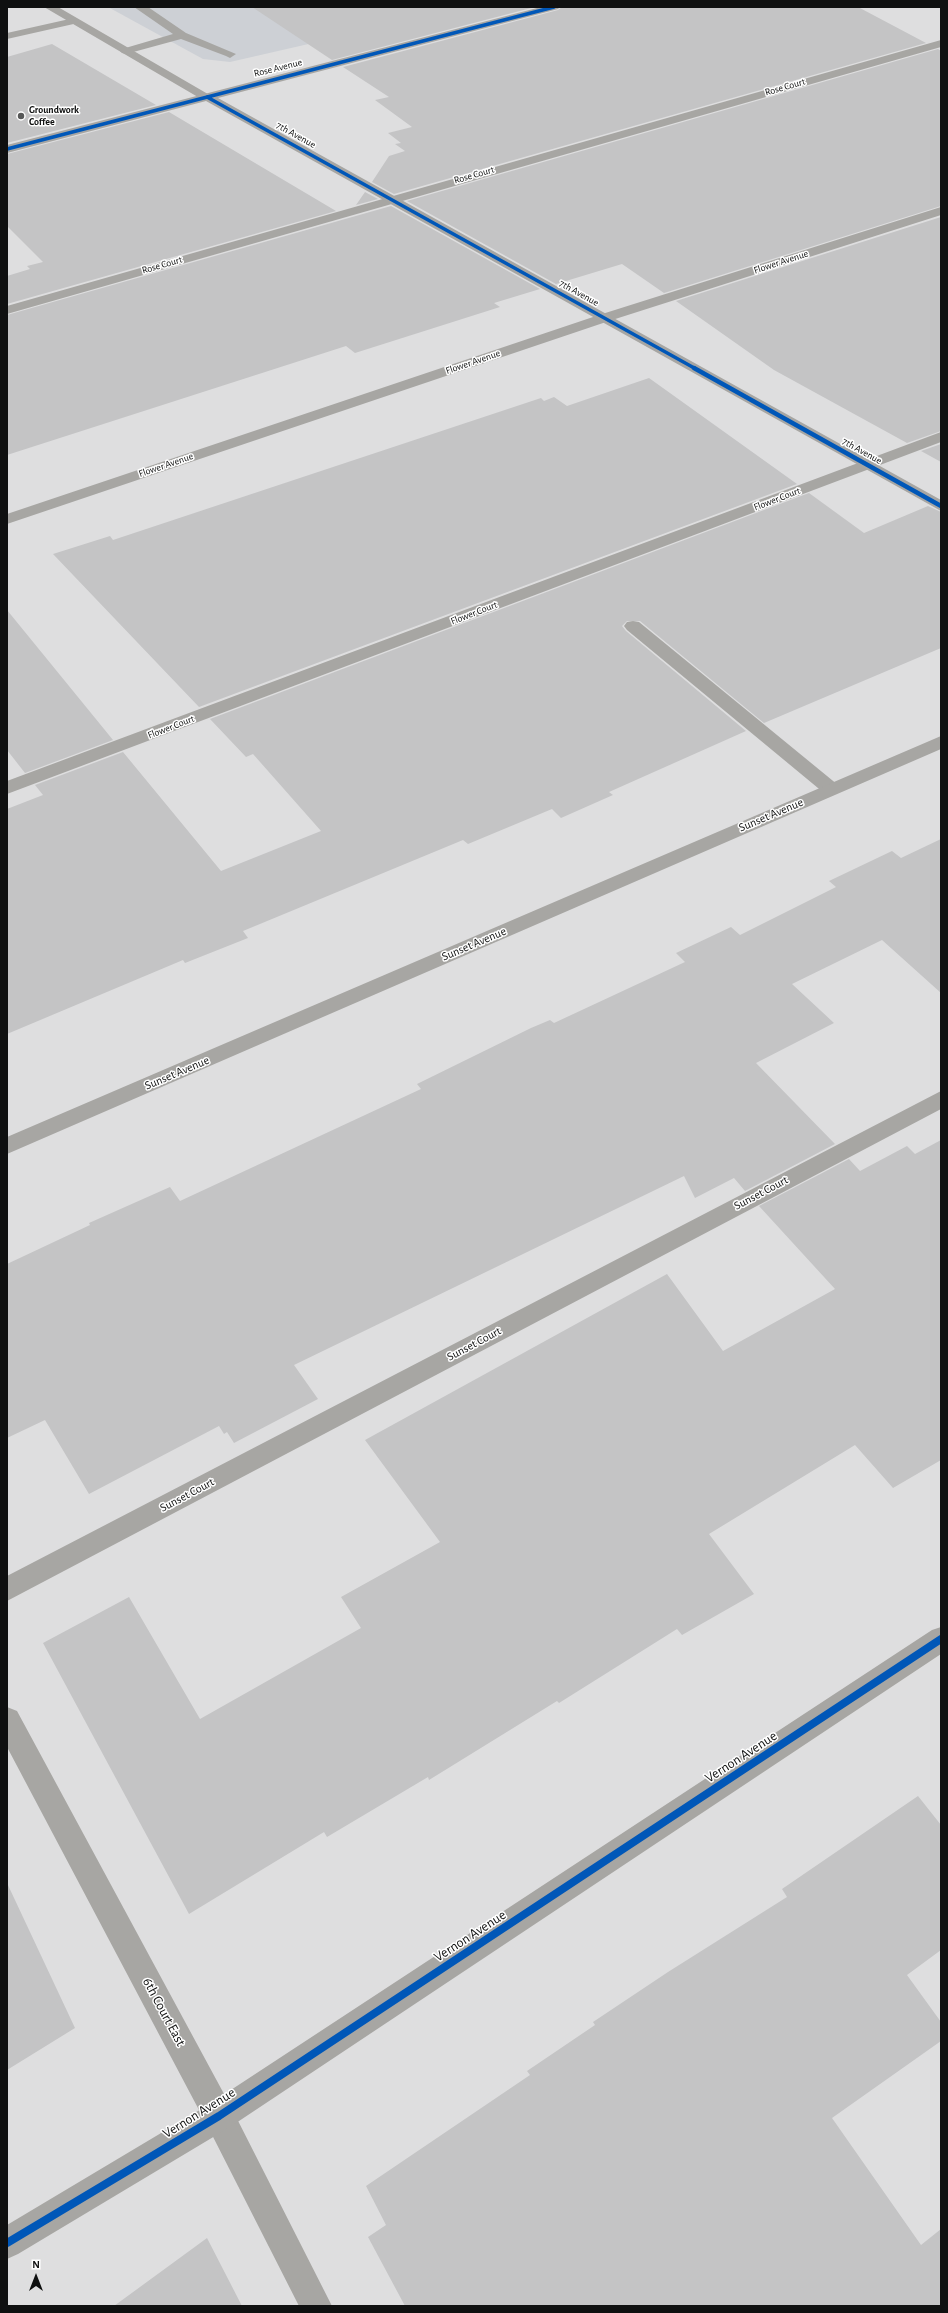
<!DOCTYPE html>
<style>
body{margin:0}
#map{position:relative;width:948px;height:2313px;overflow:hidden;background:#dededf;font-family:"Alegreya Sans",sans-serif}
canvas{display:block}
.frame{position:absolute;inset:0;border:8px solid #0f1010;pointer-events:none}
.north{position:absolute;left:16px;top:2257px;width:40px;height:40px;-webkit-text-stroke:3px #fff;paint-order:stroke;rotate:0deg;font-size:11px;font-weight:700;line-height:16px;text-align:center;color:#0f1010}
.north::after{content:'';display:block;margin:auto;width:14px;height:18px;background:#0f1010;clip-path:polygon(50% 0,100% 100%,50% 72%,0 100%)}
</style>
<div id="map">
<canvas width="948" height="2313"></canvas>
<div class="frame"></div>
<div class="north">N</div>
</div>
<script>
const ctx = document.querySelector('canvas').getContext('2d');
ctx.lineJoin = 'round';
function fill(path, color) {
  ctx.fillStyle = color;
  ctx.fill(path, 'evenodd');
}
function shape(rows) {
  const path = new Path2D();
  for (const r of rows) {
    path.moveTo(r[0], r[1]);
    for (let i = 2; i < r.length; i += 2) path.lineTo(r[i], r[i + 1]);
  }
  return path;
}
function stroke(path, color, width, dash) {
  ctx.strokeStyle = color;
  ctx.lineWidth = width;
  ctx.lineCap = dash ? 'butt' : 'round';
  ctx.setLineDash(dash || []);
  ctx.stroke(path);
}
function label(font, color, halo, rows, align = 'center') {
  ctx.font = font + ' "Alegreya Sans",sans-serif';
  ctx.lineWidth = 3;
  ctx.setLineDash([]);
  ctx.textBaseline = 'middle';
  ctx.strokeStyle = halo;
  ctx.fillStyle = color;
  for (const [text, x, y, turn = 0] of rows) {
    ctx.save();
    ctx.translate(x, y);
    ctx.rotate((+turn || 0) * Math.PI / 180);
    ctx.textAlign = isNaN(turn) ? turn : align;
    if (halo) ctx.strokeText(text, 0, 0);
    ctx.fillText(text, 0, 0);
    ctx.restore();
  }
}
fill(shape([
 [108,7,470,7,230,62,203,59]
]), '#cdd0d5');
fill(shape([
 [252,7,535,7,332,60],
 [562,7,858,7,926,43,394,194,372,182,389,156,405,151,395,144,401,143,388,133,412,127,375,100,389,97,343,67,558,10],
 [52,44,156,105,7,143,7,57],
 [938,49,941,51,941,206,664,293,622,264,556,284,407,201],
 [169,112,336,211,7,304,7,276,30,269,27,266,43,262,7,226,7,154],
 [365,192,378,199,356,205],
 [391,206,540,289,494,303,500,307,355,353,346,346,7,455,7,315],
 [941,217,941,431,907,443,774,370,676,301],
 [649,378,797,484,199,707,53,554,110,536,113,540,541,398,544,401,554,397,567,406],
 [941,444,941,462,921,451],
 [809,493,864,533,928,506,941,512,941,648,764,723,640,621,627,621,622,626,626,631,746,731,609,792,613,795,561,818,552,809,468,844,463,840,243,931,248,938,185,963,183,960,7,1034,7,809,43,795,35,785,123,752,221,871,321,831,253,754,246,757,210,719],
 [7,610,113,740,25,773,7,750],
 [941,839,941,993,882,940,792,984,834,1023,756,1063,835,1144,745,1191,734,1178,695,1198,684,1176,294,1365,318,1399,234,1443,227,1432,224,1434,219,1426,89,1494,45,1420,7,1438,7,1264,90,1225,89,1223,170,1187,180,1201,421,1089,417,1084,531,1028,550,1020,554,1023,685,962,676,953,731,927,740,935,836,887,829,881,892,851,901,858],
 [941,1140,941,1460,893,1488,855,1445,709,1534,754,1594,682,1635,677,1629,559,1703,557,1701,429,1780,428,1777,327,1837,324,1832,189,1914,43,1643,129,1597,200,1719,361,1628,341,1597,440,1542,365,1440,667,1274,723,1351,835,1289,759,1206,849,1159,860,1171,907,1146,915,1154],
 [918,1796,941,1825,941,1950,907,1975,941,2022,941,2041,832,2118,921,2245,941,2229,941,2306,405,2306,368,2237,386,2225,366,2186,530,2075,527,2071,595,2025,593,2022,668,1972,787,1897,782,1889],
 [7,1883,75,2028,7,2070],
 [207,2238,242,2306,114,2306]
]), '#c4c4c5');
fill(shape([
 [134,7,148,7,186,33,236,54,230,58,226,56,181,39,126,54,122,53,120,51,122,49,173,34,134,7],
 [74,18,80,21,78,23,7,39,7,33,74,18],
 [941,40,941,47,7,314,7,306,941,40],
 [941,432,941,442,7,794,7,781,941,432],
 [633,621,639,622,838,785,840,789,838,793,831,795,824,793,627,630,624,626,627,622,633,621],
 [941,1091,941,1109,7,1601,7,1576,941,1091],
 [7,1707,17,1711,230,2105,332,2306,299,2306,208,2127,7,1747,7,1707]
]), '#a7a6a3');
fill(shape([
 [44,7,58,7,213,97,211,100,203,100,44,7],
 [941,207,941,215,609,321,7,524,7,514,599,315,941,207],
 [941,736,941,749,7,1154,7,1137,941,736],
 [941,1627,941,1654,230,2127,18,2254,7,2259,7,2225,208,2105,932,1630,941,1627]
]), '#a7a6a3');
fill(shape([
 [541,7,560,7,558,9,218,98,941,500,941,511,206,101,7,153,7,145,541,7]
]), '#a7a6a3');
stroke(shape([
 [207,97,696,369],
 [7,149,554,7]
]), '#0057b8', 3.5);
stroke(shape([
 [694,368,941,506]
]), '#0057b8', 4.5);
stroke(shape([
 [7,2243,219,2116,941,1639]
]), '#0057b8', 8);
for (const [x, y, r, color] of [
 [21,116,4,"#575858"]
]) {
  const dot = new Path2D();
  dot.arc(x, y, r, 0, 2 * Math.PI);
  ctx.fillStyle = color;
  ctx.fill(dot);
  stroke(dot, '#fff', 1.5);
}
label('10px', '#0f1010', '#fff', [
 ["Rose Avenue",278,68,-14],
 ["Rose Court",785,87,-16],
 ["7th Avenue",296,135,29],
 ["Rose Court",474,175,-16],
 ["Flower Avenue",781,262,-18],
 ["Rose Court",162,265,-16],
 ["7th Avenue",579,293,29],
 ["Flower Avenue",473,362,-19],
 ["7th Avenue",862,451,29],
 ["Flower Avenue",166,465,-19],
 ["Flower Court",777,499,-21],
 ["Flower Court",474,613,-21],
 ["Flower Court",171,727,-21]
]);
label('bold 10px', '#0f1010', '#fff', [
 ["Groundwork",29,110],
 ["Coffee",29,122]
], 'left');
label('12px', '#0f1010', '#fff', [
 ["Sunset Avenue",771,815,-23],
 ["Sunset Avenue",474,944,-23],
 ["Sunset Avenue",177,1073,-23],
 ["Sunset Court",761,1193,-28],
 ["Sunset Court",474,1344,-28],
 ["Sunset Court",187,1495,-28]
]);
label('14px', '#0f1010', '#fff', [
 ["Vernon Avenue",741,1757,-33],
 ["Vernon Avenue",470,1936,-33],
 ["6th Court East",164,2012,62],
 ["Vernon Avenue",199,2113,-32]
]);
</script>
